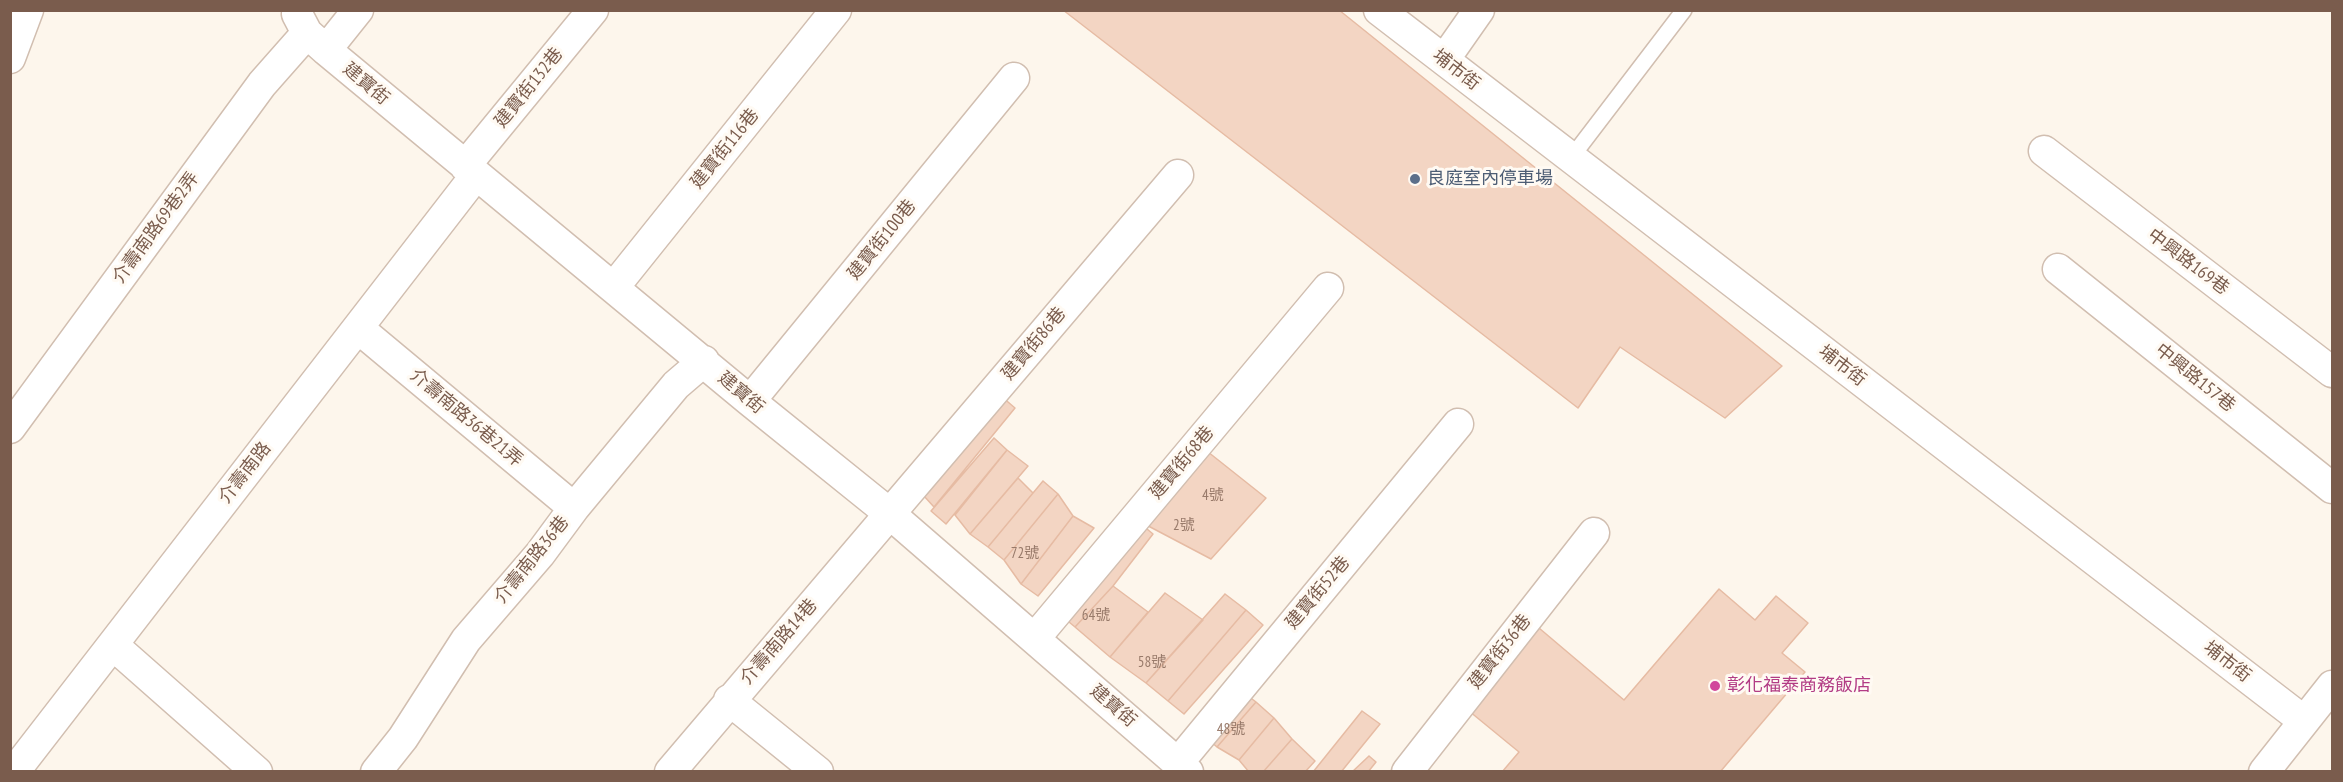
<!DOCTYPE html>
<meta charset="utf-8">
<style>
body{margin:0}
#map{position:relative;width:2343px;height:782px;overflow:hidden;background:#fdf6ec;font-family:"PT Sans Narrow",sans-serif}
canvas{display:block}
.frame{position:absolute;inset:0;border:12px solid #7a5c4d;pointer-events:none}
</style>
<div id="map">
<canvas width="2343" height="782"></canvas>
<div class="frame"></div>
</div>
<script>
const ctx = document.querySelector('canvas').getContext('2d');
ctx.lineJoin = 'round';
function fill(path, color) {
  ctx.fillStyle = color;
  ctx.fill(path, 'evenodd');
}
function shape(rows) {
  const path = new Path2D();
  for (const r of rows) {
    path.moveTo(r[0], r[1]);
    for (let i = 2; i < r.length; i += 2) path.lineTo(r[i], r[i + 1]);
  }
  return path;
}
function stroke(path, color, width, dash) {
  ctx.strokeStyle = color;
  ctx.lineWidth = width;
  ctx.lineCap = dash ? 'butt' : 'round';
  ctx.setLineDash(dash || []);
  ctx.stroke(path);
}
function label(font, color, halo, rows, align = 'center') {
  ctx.font = font + ' "PT Sans Narrow","Noto Sans TC",sans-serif';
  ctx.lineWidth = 6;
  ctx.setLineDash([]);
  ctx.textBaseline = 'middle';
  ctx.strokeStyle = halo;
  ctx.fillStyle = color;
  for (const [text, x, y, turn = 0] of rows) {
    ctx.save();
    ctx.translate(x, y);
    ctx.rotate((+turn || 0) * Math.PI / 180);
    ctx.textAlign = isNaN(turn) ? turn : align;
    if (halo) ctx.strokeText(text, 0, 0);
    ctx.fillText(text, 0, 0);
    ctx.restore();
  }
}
const building = shape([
 [1063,10,1339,10,1782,366,1725,418,1620,347,1578,408,1063,10],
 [994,390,1015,408,934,507,913,484,994,390],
 [994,438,1007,450,946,524,931,511,994,438],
 [1198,444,1266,498,1211,559,1135,519,1198,444],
 [1007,450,1028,466,970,534,955,515,1007,450],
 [1018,478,1033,493,988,547,970,534,1018,478],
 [1043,481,1058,494,1004,560,988,547,1043,481],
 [1058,494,1073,516,1021,584,1004,560,1058,494],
 [1073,516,1094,528,1038,596,1021,584,1073,516],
 [1135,519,1153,534,1113,586,1075,627,1057,612,1135,519],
 [1113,586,1148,612,1110,657,1075,627,1113,586],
 [1719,589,1755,620,1776,596,1808,623,1782,653,1805,672,1720,772,1502,772,1519,752,1469,711,1539,628,1624,700,1719,589],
 [1165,593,1203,620,1146,683,1110,657,1165,593],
 [1225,594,1246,610,1168,701,1146,683,1225,594],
 [1246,610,1263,625,1184,714,1168,701,1246,610],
 [1239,689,1256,702,1217,747,1202,734,1239,689],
 [1256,702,1274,718,1239,760,1217,747,1256,702],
 [1362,711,1380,724,1341,772,1313,772,1362,711],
 [1274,718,1292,739,1263,772,1249,772,1239,760,1274,718],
 [1292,739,1315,761,1305,772,1263,772,1292,739],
 [1369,756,1376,762,1368,772,1352,772,1369,756]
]);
fill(building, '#f3d5c3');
stroke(building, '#e6bba3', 1.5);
const lane = shape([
 [1571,158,1684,10]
]);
const street = shape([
 [1379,10,2304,721],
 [297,14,307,33,326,50,750,401,889,513,1188,772],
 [326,50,358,10],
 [10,58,28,10],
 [1444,60,1479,10],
 [2044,151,2332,372],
 [465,166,593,10],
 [2058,269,2332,488],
 [614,287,836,10],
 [358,328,574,508],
 [750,401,1014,78],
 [10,428,262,84,307,33],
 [1035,638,1328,288],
 [113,645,257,772],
 [729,700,818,772],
 [1178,763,1458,424],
 [14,772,476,175],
 [376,772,403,738,466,640,540,554,574,508,676,385,704,361],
 [670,772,1178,175],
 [1407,772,1594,533],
 [2264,772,2332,686]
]);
stroke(lane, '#d1beb0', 18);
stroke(street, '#d1beb0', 33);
stroke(lane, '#fff', 15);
stroke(street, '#fff', 30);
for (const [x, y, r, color] of [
 [1415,179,6,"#5c6f8a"],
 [1715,686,6,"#d1479c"]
]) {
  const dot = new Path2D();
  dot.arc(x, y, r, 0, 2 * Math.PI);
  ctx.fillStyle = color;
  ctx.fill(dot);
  stroke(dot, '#fffaf3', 2);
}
label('15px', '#987a6a', null, [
 ["4號",1213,496],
 ["2號",1184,526],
 ["72號",1025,554],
 ["64號",1096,616],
 ["58號",1152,663],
 ["48號",1231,730]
]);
label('18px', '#7a5c4d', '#fffaf3', [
 ["埔市街",1456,70,38],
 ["建寶街",366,84,40],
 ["建寶街132巷",529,88,-51],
 ["建寶街116巷",725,149,-51],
 ["介壽南路69巷2弄",156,228,-54],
 ["建寶街100巷",882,240,-51],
 ["中興路169巷",2188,262,37],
 ["建寶街86巷",1034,344,-50],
 ["埔市街",1842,366,38],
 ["中興路157巷",2195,378,39],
 ["建寶街",741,393,40],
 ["介壽南路36巷21弄",466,418,40],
 ["建寶街68巷",1182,463,-50],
 ["介壽南路",245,473,-52],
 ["介壽南路36巷",532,560,-51],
 ["建寶街52巷",1318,593,-50],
 ["介壽南路14巷",779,642,-49],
 ["建寶街36巷",1500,652,-52],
 ["埔市街",2227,662,38],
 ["建寶街",1113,706,41]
]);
label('18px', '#4e5e75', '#fffaf3', [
 ["良庭室內停車場",1427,179]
], 'left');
label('18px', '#b23c85', '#fffaf3', [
 ["彰化福泰商務飯店",1727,686]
], 'left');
</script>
